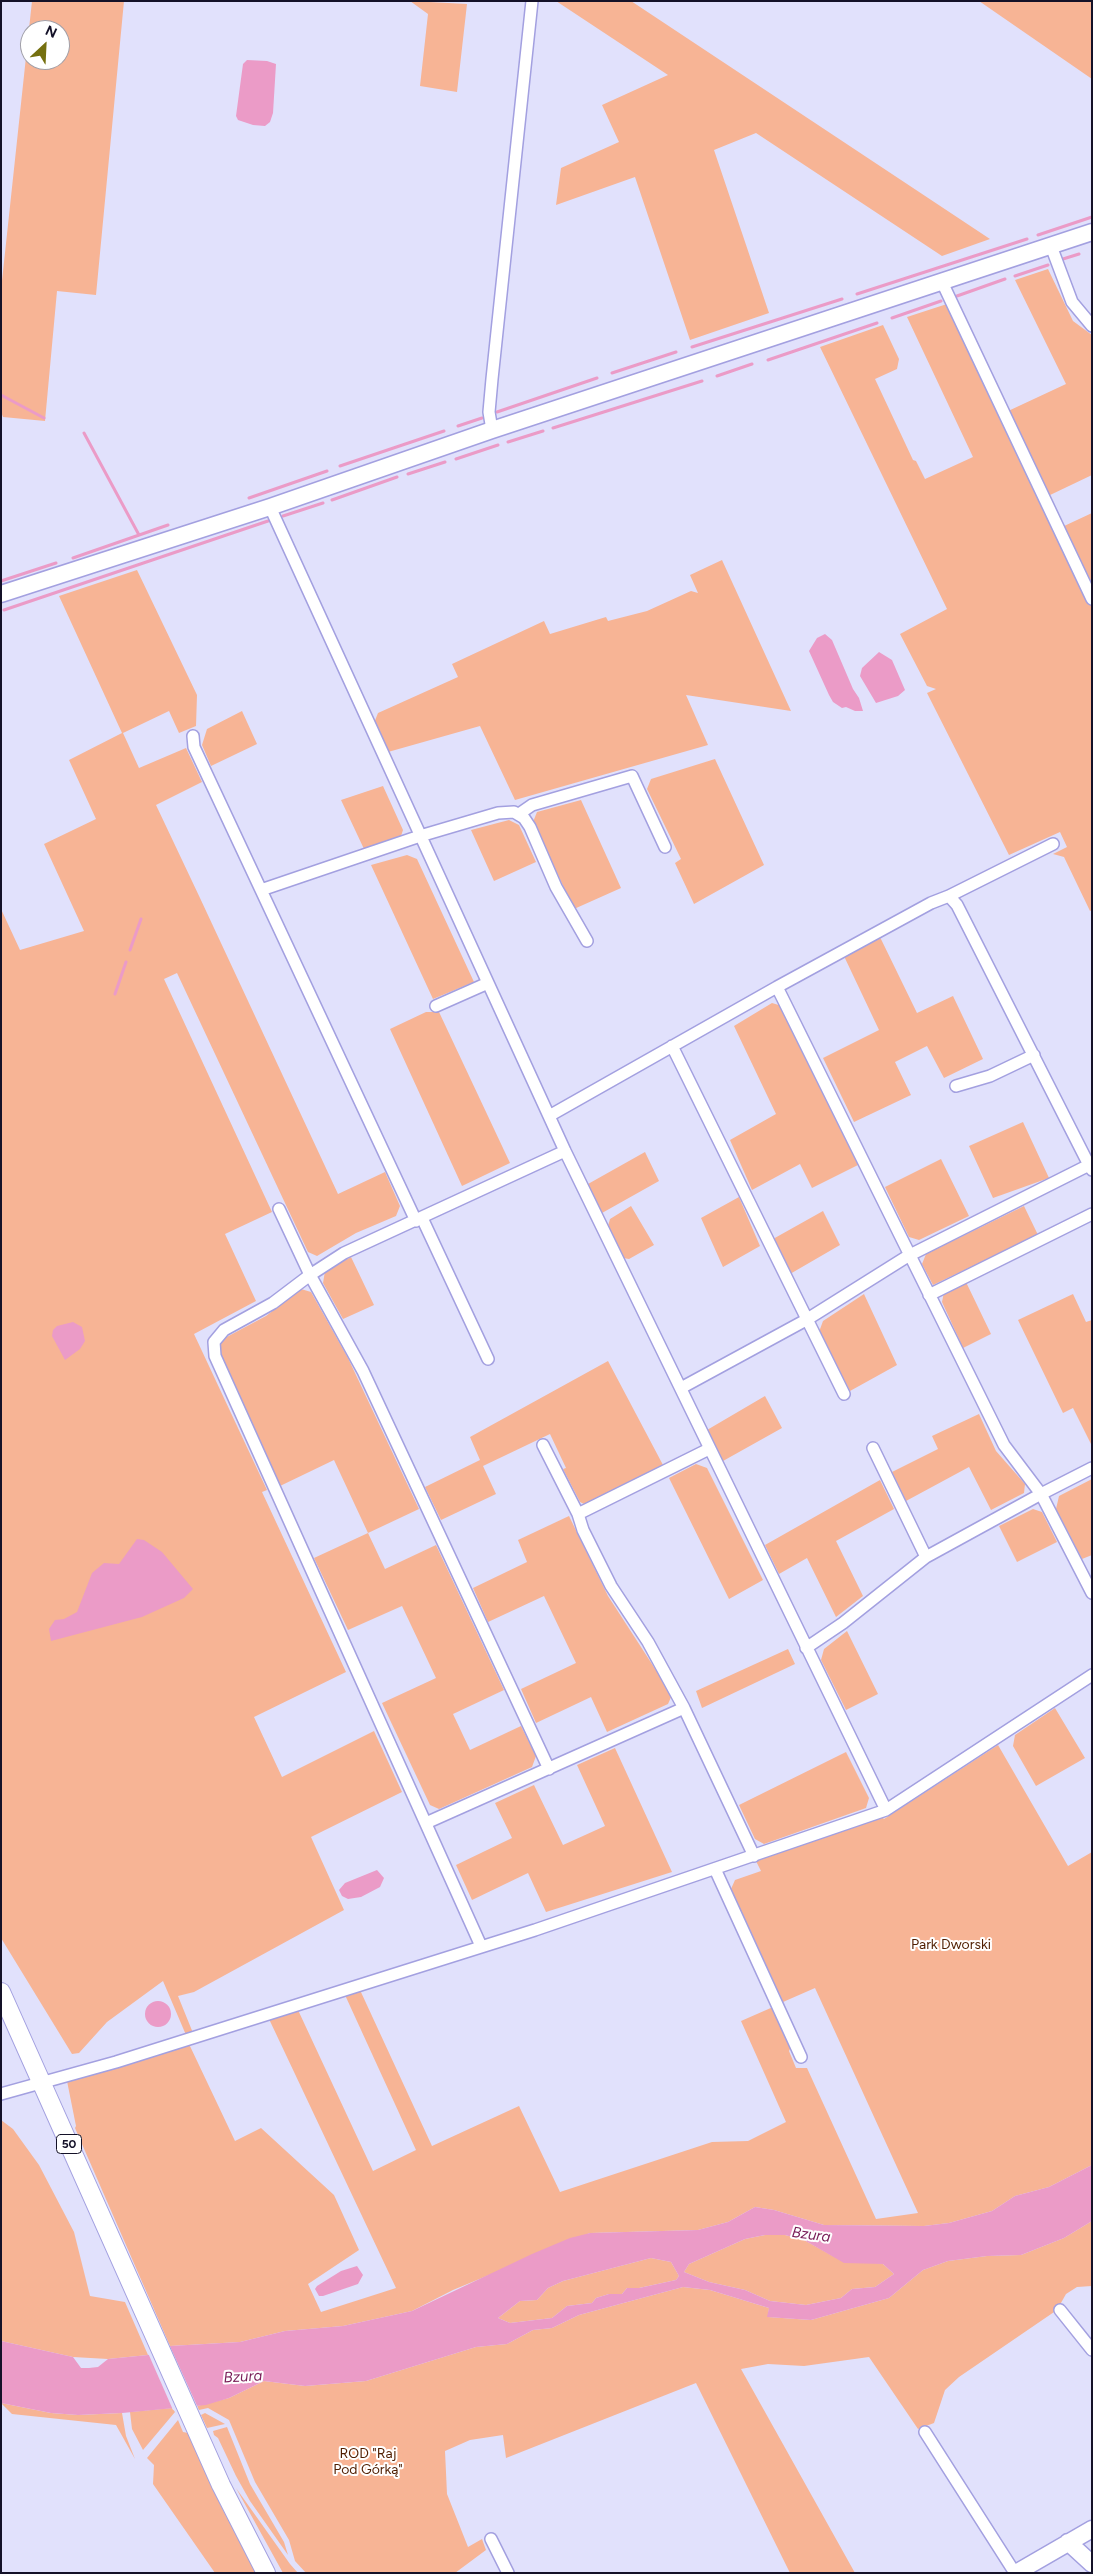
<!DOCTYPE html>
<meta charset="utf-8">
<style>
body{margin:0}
#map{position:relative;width:1093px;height:2574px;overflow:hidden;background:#e1e1fc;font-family:Figtree,sans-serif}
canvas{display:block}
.frame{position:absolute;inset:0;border:2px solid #141128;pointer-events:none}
.north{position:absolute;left:20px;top:20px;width:50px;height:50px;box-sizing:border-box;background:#fff;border:1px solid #a1a0a9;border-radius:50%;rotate:25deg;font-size:14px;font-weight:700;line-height:20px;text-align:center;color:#141128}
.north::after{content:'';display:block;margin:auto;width:18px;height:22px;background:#757010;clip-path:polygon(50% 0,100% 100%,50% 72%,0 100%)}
</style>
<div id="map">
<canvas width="1093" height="2574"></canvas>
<div class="frame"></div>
<div class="north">N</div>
</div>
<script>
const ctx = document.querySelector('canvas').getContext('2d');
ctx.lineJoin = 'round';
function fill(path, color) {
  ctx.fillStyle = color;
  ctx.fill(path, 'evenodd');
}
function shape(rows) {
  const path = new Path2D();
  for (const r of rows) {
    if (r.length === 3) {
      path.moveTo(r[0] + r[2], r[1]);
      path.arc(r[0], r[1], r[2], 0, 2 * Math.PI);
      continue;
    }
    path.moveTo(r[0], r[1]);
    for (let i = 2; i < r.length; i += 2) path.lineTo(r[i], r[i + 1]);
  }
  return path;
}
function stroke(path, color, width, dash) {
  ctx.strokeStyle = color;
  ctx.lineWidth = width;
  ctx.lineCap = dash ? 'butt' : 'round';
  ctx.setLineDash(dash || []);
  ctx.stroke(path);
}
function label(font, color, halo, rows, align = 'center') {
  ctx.font = font + ' Figtree,sans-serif';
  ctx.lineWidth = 4;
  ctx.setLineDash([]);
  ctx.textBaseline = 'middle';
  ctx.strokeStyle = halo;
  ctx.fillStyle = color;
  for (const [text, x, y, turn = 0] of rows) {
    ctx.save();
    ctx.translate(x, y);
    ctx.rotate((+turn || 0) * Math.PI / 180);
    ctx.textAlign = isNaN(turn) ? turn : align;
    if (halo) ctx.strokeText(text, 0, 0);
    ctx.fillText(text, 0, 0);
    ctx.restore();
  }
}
fill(shape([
 [32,1,124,1,96,295,57,291,45,421,3,417,1,412,1,290],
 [30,30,60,30,60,60,30,60],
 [410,1,467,4,457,92,420,86,428,14],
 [556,1,631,1,990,239,942,256,756,133,714,150,769,313,690,340,635,177,556,205,561,168,619,142,602,105,668,75],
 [979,1,1092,1,1092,79],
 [1048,269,1073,321,1092,335,1092,475,1048,496,1006,412,1066,384,1015,280],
 [947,304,1092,607,1092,910,1090,911,1064,857,1053,854,1067,847,1060,832,1009,855,927,693,936,689,927,686,900,634,947,609,820,347,883,325,899,359,897,369,875,379,913,460,916,461,925,479,973,457,907,317],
 [1092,513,1092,589,1062,527],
 [722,560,791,711,686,695,708,745,515,800,480,726,388,752,374,723,378,713,458,677,452,664,544,621,550,634,606,617,608,621,647,611,691,591,698,593,690,575],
 [137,570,197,695,196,726,179,733,169,711,123,733,139,768,186,748,202,782,156,805,200,898,338,1194,385,1172,400,1206,396,1216,356,1233,317,1256,308,1252,177,973,164,979,272,1212,225,1234,256,1301,194,1334,267,1490,262,1492,346,1672,254,1717,282,1777,374,1731,402,1792,311,1837,344,1910,194,1992,178,1996,193,2033,186,2035,163,1981,107,2022,79,2053,72,2054,1,1938,1,909,20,950,84,931,44,844,96,819,69,760,122,733,59,596],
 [242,711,257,744,211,766,202,745,207,729],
 [715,759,764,865,694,904,675,863,681,859,647,789,651,779],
 [383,786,403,830,400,839,364,849,341,800],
 [581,800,621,888,574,909,533,822,537,812],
 [509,820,519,825,536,862,494,881,471,830],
 [407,855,417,859,474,982,433,999,371,865],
 [879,935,917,1013,953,996,983,1059,944,1078,927,1046,895,1062,911,1095,854,1122,823,1058,879,1030,843,954],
 [772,1003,782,1006,858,1165,812,1188,800,1164,752,1190,730,1140,776,1114,734,1026],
 [426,1012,439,1012,510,1163,462,1186,390,1029],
 [1023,1122,1049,1178,993,1198,969,1146],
 [645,1152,659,1181,602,1213,588,1184],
 [941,1159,969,1216,919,1240,909,1237,885,1187],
 [739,1197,760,1246,723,1267,701,1218],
 [631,1206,654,1245,629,1259,623,1258,608,1226,610,1219],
 [1024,1206,1038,1235,933,1285,922,1264,926,1254],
 [823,1211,840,1245,790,1274,773,1239],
 [351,1257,374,1305,343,1319,323,1283,325,1271],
 [965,1280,991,1334,963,1348,942,1302,944,1292],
 [301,1289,311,1292,348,1358,419,1509,368,1533,385,1569,436,1545,504,1690,453,1714,470,1750,521,1726,536,1756,532,1767,439,1809,430,1805,382,1703,436,1678,402,1606,348,1630,314,1558,368,1533,334,1460,280,1486,217,1350,221,1340,266,1316],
 [864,1294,897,1365,850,1391,819,1332,823,1321],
 [1073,1294,1086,1322,1092,1320,1092,1446,1073,1408,1063,1413,1018,1320],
 [608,1361,663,1465,586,1505,580,1502,563,1469,566,1468,550,1434,483,1466,496,1494,441,1520,425,1487,480,1460,470,1437],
 [765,1396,782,1428,723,1461,707,1430],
 [979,1414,996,1451,1025,1484,1024,1493,991,1510,969,1467,906,1501,892,1472,938,1449,932,1436],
 [696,1464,707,1468,763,1580,729,1599,669,1478],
 [1092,1479,1092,1555,1082,1559,1056,1509,1059,1496],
 [880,1480,894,1509,836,1541,863,1596,836,1617,807,1558,779,1574,765,1545],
 [1033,1509,1042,1512,1057,1542,1017,1562,999,1526],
 [569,1516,608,1596,672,1695,668,1704,607,1732,591,1697,536,1723,521,1689,576,1663,544,1596,488,1622,473,1588,527,1562,518,1540],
 [847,1631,878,1694,846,1710,821,1660,824,1649],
 [788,1649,795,1664,702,1708,696,1691],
 [1055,1708,1085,1758,1036,1786,1013,1746,1015,1735],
 [998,1745,1068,1866,1092,1852,1092,2165,1049,2187,1015,2196,992,2211,949,2223,924,2226,824,2225,774,2210,755,2207,728,2222,698,2230,590,2233,453,2290,412,2311,343,2326,285,2331,240,2342,170,2346,75,2128,76,2126,67,2081,189,2044,235,2141,261,2128,334,2195,359,2250,308,2284,321,2312,396,2288,269,2019,298,2010,373,2171,416,2150,345,1995,360,1990,432,2146,519,2106,560,2192,712,2142,748,2141,786,2122,741,2021,773,2007,791,2047,789,2051,796,2068,807,2068,876,2219,918,2213,815,1988,783,2002,731,1889,735,1880,761,1871,756,1861,882,1817,884,1819],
 [615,1748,672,1872,546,1912,528,1873,472,1900,456,1865,512,1838,495,1803,534,1785,563,1845,605,1826,577,1765],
 [846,1752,869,1798,866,1808,764,1844,755,1839,739,1805],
 [1,2120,13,2129,39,2165,74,2232,90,2296,125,2302,148,2355,108,2359,73,2357,1,2341],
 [1092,2221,1092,2286,1077,2287,1066,2294,1057,2310,959,2377,945,2390,934,2423,918,2429,869,2357,804,2366,768,2364,741,2369,855,2573,790,2573,696,2383,506,2458,503,2435,470,2440,445,2451,447,2494,468,2547,482,2539,486,2550,455,2573,306,2573,295,2561,289,2540,255,2482,229,2420,208,2408,199,2410,197,2406,229,2398,264,2381,305,2386,366,2381,476,2347,507,2344,533,2330,552,2328,579,2315,683,2287,710,2290,769,2308,768,2317,811,2320,889,2298,923,2270,948,2261,987,2256,1021,2255,1064,2238],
 [765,2235,785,2235,804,2240,831,2255,883,2264,894,2274,875,2287,852,2289,841,2298,806,2305,770,2301,745,2290,709,2282,684,2272,689,2264,745,2239],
 [651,2258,671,2262,679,2276,676,2280,639,2288,627,2288,622,2294,609,2294,596,2298,592,2303,567,2306,552,2318,510,2323,498,2318,520,2301,537,2300,548,2288,563,2281],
 [1,2403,51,2413,78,2415,122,2413,126,2436,135,2459,116,2425,12,2414],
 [172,2408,175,2412,143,2450,132,2429,130,2412],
 [205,2413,225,2424,207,2428,201,2415],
 [178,2420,183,2432,188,2433,221,2506,256,2573,215,2573,153,2484,154,2465,147,2458],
 [227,2427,250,2484,284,2542,288,2555,250,2501,236,2476,218,2438,214,2435,213,2431],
 [236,2488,290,2564,298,2573,283,2573]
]), '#f7b495');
fill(shape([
 [247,60,267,61,276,64,273,113,270,122,265,126,253,125,238,120,236,116,243,64],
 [825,634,832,640,853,689,859,698,863,711,855,711,846,707,842,708,833,702,829,695,809,651,817,638],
 [879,652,892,660,905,690,898,696,876,703,860,676,862,668],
 [73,1322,82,1327,85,1341,80,1349,65,1360,52,1336,53,1330,57,1326],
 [137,1539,144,1540,162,1552,193,1589,184,1598,142,1617,51,1641,49,1629,55,1620,64,1619,77,1612,92,1573,104,1563,119,1564],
 [377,1870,384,1878,380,1887,361,1897,348,1899,342,1896,339,1890,345,1883],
 [158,2014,13],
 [1092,2165,1092,2221,1064,2238,1021,2255,987,2256,948,2261,923,2270,889,2298,811,2320,767,2317,769,2308,710,2290,683,2287,579,2315,552,2328,533,2330,507,2344,476,2347,366,2381,305,2386,264,2381,229,2398,206,2405,122,2413,78,2415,51,2413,1,2403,1,2341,73,2357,81,2368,89,2368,98,2367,108,2359,148,2355,170,2346,240,2342,285,2331,343,2326,412,2311,532,2254,570,2238,590,2233,698,2230,728,2222,755,2207,774,2210,824,2225,924,2226,949,2223,992,2211,1015,2196,1049,2187],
 [765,2235,785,2235,804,2240,844,2263,883,2264,894,2274,875,2287,852,2289,841,2298,806,2305,770,2301,745,2290,709,2282,684,2272,689,2264,745,2239],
 [651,2258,671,2262,679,2276,676,2280,639,2288,627,2288,622,2294,609,2294,596,2298,592,2303,567,2306,552,2318,510,2323,498,2318,520,2301,537,2300,548,2288,563,2281],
 [357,2266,363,2275,358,2284,323,2296,319,2296,315,2289,317,2286,341,2271]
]), '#eb9bc7');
fill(shape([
 [169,2344,198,2408,173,2410,148,2353]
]), '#e1e1fc');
stroke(shape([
 [1038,235,1092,217],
 [1063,259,1079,254],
 [1015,276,1048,265],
 [857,294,1027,239],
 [957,296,1005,279],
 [892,318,941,301],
 [692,347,842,299],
 [768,360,877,323],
 [612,373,676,352],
 [717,376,752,364],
 [1,395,44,418],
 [497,412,597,378],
 [458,426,482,418],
 [553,428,702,381],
 [84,433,139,535],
 [508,442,543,431],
 [456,459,498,445],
 [340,466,444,431],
 [408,474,445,462],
 [249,498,327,471],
 [332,500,397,477],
 [283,516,323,503],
 [73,558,168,525],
 [1,581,56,563],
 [4,610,268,521],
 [130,950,141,919],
 [115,994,126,962]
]), '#eb9bc7', 3);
const street = shape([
 [1051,246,1072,302,1092,326],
 [942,282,1092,599],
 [492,430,489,412,492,379,532,1],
 [270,507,565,1151,886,1810],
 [193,736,194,747,261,890],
 [519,814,532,805,632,776,665,847],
 [1053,844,949,896,957,905,1089,1165,1092,1164],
 [777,987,931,903,949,896],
 [436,1006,488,983],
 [672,1046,844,1394],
 [956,1086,990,1076,1034,1055],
 [549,1116,777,987,1004,1445,1041,1494,1092,1468],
 [279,1209,310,1275,273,1303,224,1330,214,1342,215,1356,481,1946],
 [422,1218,488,1359],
 [416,1221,261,890,420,836,498,813,514,812,524,818,530,827,556,887,587,941],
 [929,1295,1092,1214],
 [681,1388,806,1320,908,1256,1089,1165,1092,1170],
 [543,1445,578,1514],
 [873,1448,926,1557],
 [709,1449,578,1514,583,1530,611,1586,648,1642,684,1708,754,1856],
 [806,1648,843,1623,926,1557,1041,1494,1092,1593],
 [549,1769,363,1371,310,1275,344,1253,565,1151],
 [426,1823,684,1708],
 [715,1869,801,2057],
 [1,2094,116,2062,535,1930,886,1810,1092,1675],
 [1060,2310,1092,2350],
 [925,2432,1015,2573],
 [491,2539,508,2573]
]);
const secondary = shape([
 [1,594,270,507,492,430,1092,232],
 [1068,2542,1092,2564],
 [1016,2573,1092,2529]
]);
const primary = shape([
 [1,1992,221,2485,266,2573]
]);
stroke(street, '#a3a0e0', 14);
stroke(secondary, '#a3a0e0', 19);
stroke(primary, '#a3a0e0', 20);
stroke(street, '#fff', 11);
stroke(secondary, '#fff', 16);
stroke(primary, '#fff', 18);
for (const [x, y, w] of [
 [69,2144,25]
]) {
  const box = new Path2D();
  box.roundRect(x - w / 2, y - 9.5, w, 19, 4);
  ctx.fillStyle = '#fff';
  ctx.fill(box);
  stroke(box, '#141128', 1);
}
label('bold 12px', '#141128', null, [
 ["50",69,2144]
]);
label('14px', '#501e01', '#fff', [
 ["Park Dworski",951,1945],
 ["ROD \"Raj",368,2454],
 ["Pod Górką\"",368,2470]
]);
label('italic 15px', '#781c57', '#fff', [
 ["Bzura",811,2235,8],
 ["Bzura",243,2377,-3]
]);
</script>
